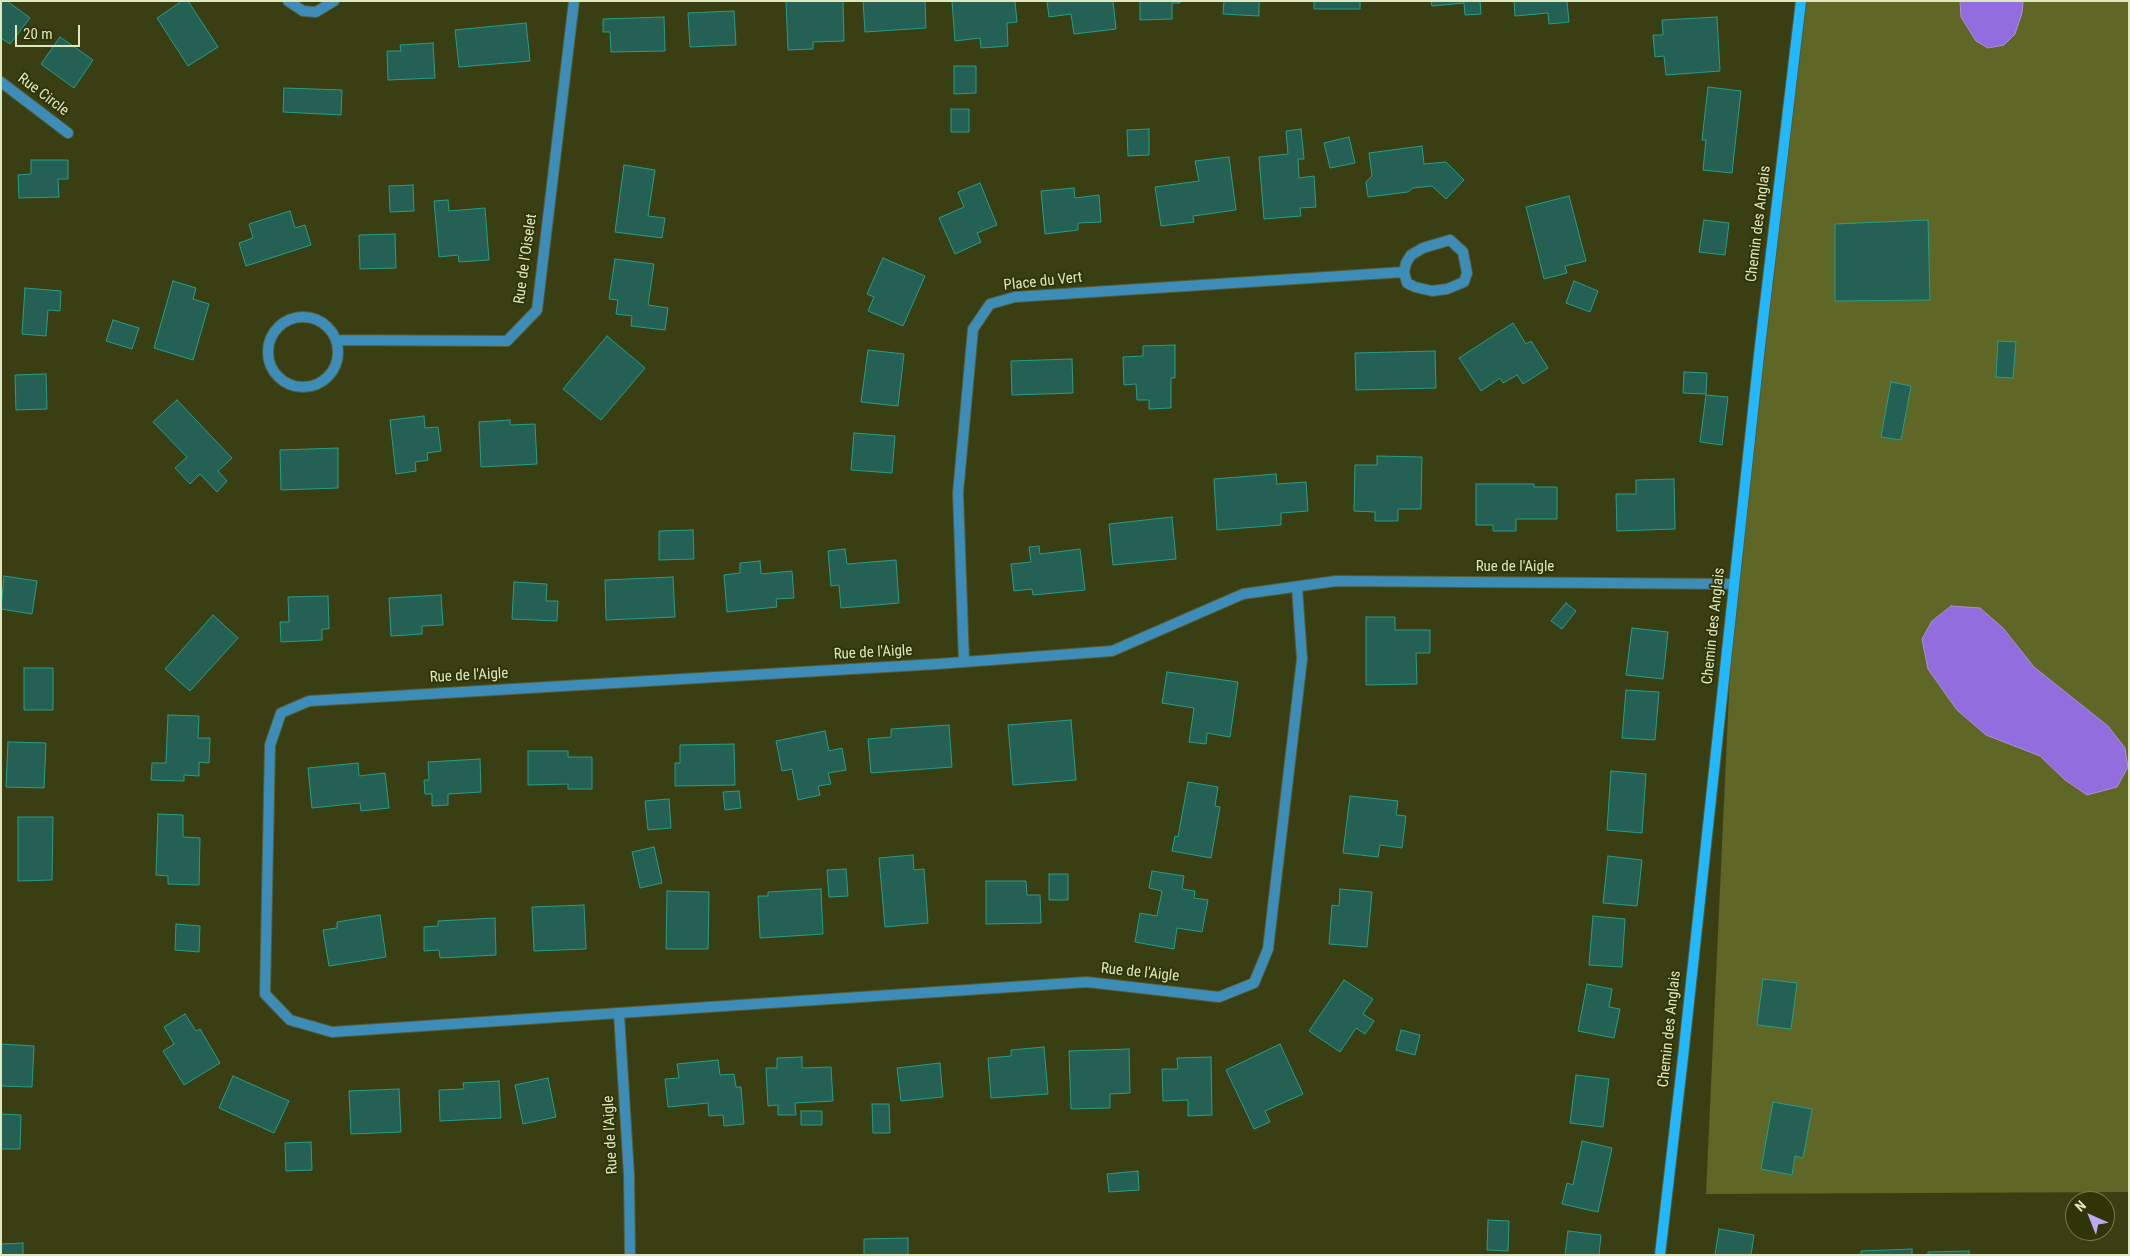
<!DOCTYPE html>
<style>
body{margin:0}
#map{position:relative;width:2130px;height:1256px;overflow:hidden;background:#393f13;font-family:"Roboto Condensed",sans-serif}
canvas{display:block}
.frame{position:absolute;inset:0;border:2px solid #dfe7be;pointer-events:none}
.north{position:absolute;left:2065px;top:1191px;width:50px;height:50px;box-sizing:border-box;background:#2f3507;border:1px solid #757c50;border-radius:50%;rotate:316deg;font-size:14px;font-weight:700;line-height:20px;text-align:center;color:#dfe7be}
.north::after{content:'';display:block;margin:auto;width:18px;height:22px;background:#bea9f5;clip-path:polygon(50% 0,100% 100%,50% 72%,0 100%)}
.scale{position:absolute;left:15px;top:25px;width:65px;height:22px;box-sizing:border-box;border:2px solid #dfe7be;border-top:0;padding-left:6px;font-size:15px;line-height:18px;white-space:nowrap;color:#dfe7be;-webkit-text-stroke:4px #2f3507;paint-order:stroke}
</style>
<div id="map">
<canvas width="2130" height="1256"></canvas>
<div class="frame"></div>
<div class="north">N</div>
<div class="scale">20 m</div>
</div>
<script>
const ctx = document.querySelector('canvas').getContext('2d');
ctx.lineJoin = 'round';
function fill(path, color) {
  ctx.fillStyle = color;
  ctx.fill(path, 'evenodd');
}
function shape(rows) {
  const path = new Path2D();
  for (const r of rows) {
    if (r.length === 3) {
      path.moveTo(r[0] + r[2], r[1]);
      path.arc(r[0], r[1], r[2], 0, 2 * Math.PI);
      continue;
    }
    path.moveTo(r[0], r[1]);
    for (let i = 2; i < r.length; i += 2) path.lineTo(r[i], r[i + 1]);
  }
  return path;
}
function stroke(path, color, width, dash) {
  ctx.strokeStyle = color;
  ctx.lineWidth = width;
  ctx.lineCap = dash ? 'butt' : 'round';
  ctx.setLineDash(dash || []);
  ctx.stroke(path);
}
function label(font, color, halo, rows, align = 'center') {
  ctx.font = font + ' "Roboto Condensed",sans-serif';
  ctx.lineWidth = 4;
  ctx.setLineDash([]);
  ctx.textBaseline = 'middle';
  ctx.strokeStyle = halo;
  ctx.fillStyle = color;
  for (const [text, x, y, turn = 0] of rows) {
    ctx.save();
    ctx.translate(x, y);
    ctx.rotate((+turn || 0) * Math.PI / 180);
    ctx.textAlign = isNaN(turn) ? turn : align;
    if (halo) ctx.strokeText(text, 0, 0);
    ctx.fillText(text, 0, 0);
    ctx.restore();
  }
}
fill(shape([
 [1797,1,2129,1,2129,1192,1706,1194,1734,584]
]), '#5e6725');
const water = shape([
 [1960,1,2023,1,2022,13,2015,34,2004,45,1988,48,1976,41,1961,17,1960,1],
 [1951,606,1980,608,2003,628,2034,667,2108,726,2125,748,2128,767,2117,787,2087,795,2065,780,2040,756,1986,735,1957,710,1928,669,1922,639,1932,621,1951,606]
]);
fill(water, '#926ddd');
stroke(water, '#a992d4', 1);
const building = shape([
 [1,1,7,1,30,18,10,44,1,38,1,1],
 [182,1,188,1,218,47,188,66,157,18,182,1],
 [786,1,843,1,844,41,813,42,813,49,788,50,786,1],
 [863,1,925,1,926,28,865,32,863,1],
 [952,1,1015,1,1017,22,1007,23,1008,46,981,48,980,38,955,41,952,1],
 [1047,1,1113,1,1116,29,1074,34,1071,14,1049,17,1047,1],
 [1140,1,1180,1,1180,3,1172,3,1172,19,1140,20,1140,1],
 [1224,1,1259,1,1259,16,1223,14,1224,1],
 [1314,1,1360,1,1360,9,1314,9,1314,1],
 [1431,1,1480,1,1481,14,1465,15,1464,3,1432,6,1431,1],
 [1514,1,1567,1,1569,22,1549,24,1548,13,1515,16,1514,1],
 [734,11,736,45,690,47,688,13,734,11],
 [664,17,665,51,611,52,610,32,603,32,603,19,664,17],
 [1717,17,1720,71,1666,75,1664,56,1655,57,1653,35,1663,35,1662,20,1717,17],
 [526,23,530,61,459,67,455,30,526,23],
 [60,37,93,60,74,88,41,64,60,37],
 [433,43,435,78,388,80,387,51,401,51,400,45,433,43],
 [954,66,976,66,976,93,954,94,954,66],
 [1708,87,1741,91,1732,173,1703,170,1706,140,1702,140,1708,87],
 [284,88,342,90,341,115,283,112,284,88],
 [951,109,969,109,969,132,951,132,951,109],
 [1149,129,1149,155,1128,156,1127,130,1149,129],
 [1301,129,1304,159,1298,159,1299,178,1314,176,1316,207,1300,208,1301,216,1264,219,1259,157,1288,154,1286,131,1301,129],
 [1349,137,1355,163,1330,168,1324,143,1349,137],
 [1422,146,1424,164,1446,162,1464,180,1446,199,1432,186,1413,188,1408,192,1368,197,1366,182,1372,176,1369,153,1422,146],
 [1229,157,1236,210,1193,216,1194,222,1161,226,1155,187,1199,181,1195,161,1229,157],
 [31,160,68,160,68,179,58,179,59,197,19,198,18,175,31,174,31,160],
 [624,165,655,170,648,216,665,218,662,238,615,232,624,165],
 [980,183,997,225,977,233,981,242,955,254,939,218,964,207,958,192,980,183],
 [413,185,414,211,390,212,389,186,413,185],
 [1074,188,1075,198,1099,195,1101,222,1078,223,1078,230,1045,234,1041,191,1074,188],
 [1569,196,1586,261,1565,266,1567,273,1544,279,1526,207,1569,196],
 [448,200,449,211,485,208,489,260,459,262,458,255,439,257,434,201,448,200],
 [290,211,295,228,305,225,311,245,246,266,239,243,253,238,249,224,290,211],
 [1704,220,1729,223,1725,255,1699,252,1704,220],
 [1928,220,1930,300,1835,301,1835,224,1928,220],
 [395,234,396,268,360,269,359,235,395,234],
 [883,258,925,276,903,326,868,311,874,297,867,294,883,258],
 [615,259,654,264,648,305,668,308,665,330,631,326,632,316,616,314,618,300,609,299,615,259],
 [173,281,196,288,193,299,209,304,193,360,154,348,173,281],
 [1574,281,1598,291,1590,312,1566,303,1574,281],
 [25,288,61,291,60,311,48,310,46,336,22,334,25,288],
 [113,320,139,328,132,349,106,341,113,320],
 [1513,323,1526,344,1531,341,1548,368,1523,384,1517,375,1503,383,1500,378,1481,391,1459,358,1513,323],
 [607,336,645,368,601,420,563,389,607,336],
 [1998,341,2016,342,2013,378,1996,377,1998,341],
 [1175,345,1175,378,1171,378,1171,408,1149,409,1149,400,1137,400,1136,384,1124,385,1123,357,1143,356,1143,346,1175,345],
 [868,350,904,354,898,406,861,402,868,350],
 [1435,351,1436,388,1356,390,1355,353,1435,351],
 [1072,359,1073,393,1012,395,1011,361,1072,359],
 [1684,372,1707,373,1706,394,1683,393,1684,372],
 [46,374,47,409,16,410,15,375,46,374],
 [1891,382,1911,386,1901,440,1881,437,1891,382],
 [1706,395,1728,397,1722,445,1700,442,1706,395],
 [177,400,232,458,218,471,227,481,217,492,200,474,190,484,175,468,187,457,153,422,177,400],
 [424,416,425,428,438,427,441,451,427,453,428,460,415,462,416,471,396,474,390,420,424,416],
 [510,420,510,425,535,424,537,464,481,467,479,422,510,420],
 [854,433,895,436,892,473,851,470,854,433],
 [338,448,338,488,281,490,280,450,338,448],
 [1377,456,1422,457,1421,509,1398,509,1398,521,1375,521,1375,512,1354,511,1355,465,1377,465,1377,456],
 [1276,474,1277,484,1306,482,1308,511,1281,513,1281,525,1217,530,1214,479,1276,474],
 [1674,479,1675,529,1617,531,1616,494,1636,494,1636,480,1674,479],
 [1476,484,1534,484,1534,487,1557,487,1557,519,1516,519,1516,531,1493,531,1493,525,1476,525,1476,484],
 [1172,517,1176,559,1113,565,1109,524,1172,517],
 [693,530,694,559,659,560,659,531,693,530],
 [1039,546,1040,554,1080,549,1085,590,1033,595,1032,589,1014,591,1011,564,1031,562,1029,547,1039,546],
 [845,549,847,564,896,560,899,603,841,608,839,585,831,586,828,551,845,549],
 [760,561,761,574,792,571,794,598,776,599,777,607,727,612,724,575,740,573,740,563,760,561],
 [4,576,37,581,32,614,1,609,4,576],
 [673,577,675,617,606,620,605,580,673,577],
 [514,582,547,584,546,601,558,601,557,621,512,619,514,582],
 [441,595,443,625,422,626,422,634,391,636,389,598,441,595],
 [328,596,329,629,322,629,322,640,281,642,280,622,289,622,288,597,328,596],
 [1566,603,1576,611,1562,629,1551,621,1566,603],
 [213,615,238,638,190,691,165,669,213,615],
 [1366,617,1395,617,1395,630,1430,630,1430,653,1416,653,1417,684,1366,685,1366,617],
 [1632,628,1668,632,1663,679,1626,675,1632,628],
 [24,668,53,668,53,710,24,710,24,668],
 [1167,672,1238,682,1230,737,1207,733,1206,744,1189,742,1194,708,1162,703,1167,672],
 [1626,690,1659,692,1655,740,1622,738,1626,690],
 [168,715,199,716,198,738,210,738,209,763,199,762,199,776,184,775,184,781,151,780,152,763,166,763,168,715],
 [1071,720,1076,780,1013,785,1008,725,1071,720],
 [949,725,952,767,871,773,868,739,891,737,891,729,949,725],
 [825,731,829,751,842,748,846,770,828,773,831,784,818,786,820,795,798,800,792,769,782,771,776,741,825,731],
 [8,742,46,743,44,788,6,787,8,742],
 [734,744,735,785,675,786,675,763,680,763,680,745,734,744],
 [528,751,568,751,568,757,592,757,592,789,568,789,568,784,528,785,528,751],
 [480,759,481,792,448,794,448,805,432,806,432,794,425,794,424,780,429,780,428,762,480,759],
 [358,763,359,776,385,773,389,808,361,811,360,803,312,808,308,768,358,763],
 [1611,771,1646,774,1642,833,1607,830,1611,771],
 [1188,782,1218,787,1215,806,1220,807,1211,858,1172,851,1175,836,1178,837,1188,782],
 [739,791,741,808,725,810,723,792,739,791],
 [1350,796,1398,801,1396,815,1406,816,1402,848,1380,845,1378,857,1343,853,1350,796],
 [669,799,671,828,648,830,645,801,669,799],
 [158,814,183,815,183,837,200,838,199,885,168,884,168,876,156,875,158,814],
 [18,817,53,817,52,880,18,881,18,817],
 [654,847,662,883,640,888,632,852,654,847],
 [913,855,914,870,924,869,928,923,885,927,879,858,913,855],
 [1608,856,1642,860,1637,906,1603,903,1608,856],
 [846,869,848,896,829,897,827,870,846,869],
 [1152,871,1184,876,1182,889,1195,891,1194,898,1208,900,1202,932,1177,928,1174,949,1135,942,1140,913,1157,916,1162,891,1149,888,1152,871],
 [1049,874,1068,874,1068,900,1049,900,1049,874],
 [986,881,1026,881,1027,895,1040,895,1041,923,986,924,986,881],
 [821,889,823,934,760,938,758,896,768,896,768,892,821,889],
 [1340,889,1372,892,1367,947,1329,944,1332,905,1339,906,1340,889],
 [667,891,709,892,708,949,666,949,667,891],
 [584,905,586,949,534,951,532,907,584,905],
 [380,915,386,957,329,966,323,930,337,928,337,922,380,915],
 [1593,916,1625,919,1622,967,1589,965,1593,916],
 [495,918,496,955,440,958,439,950,424,951,424,927,438,926,438,921,495,918],
 [176,924,200,926,199,952,175,950,176,924],
 [1763,979,1797,983,1791,1029,1757,1025,1763,979],
 [1344,980,1373,999,1363,1014,1374,1021,1365,1034,1356,1028,1340,1052,1309,1031,1344,980],
 [1587,984,1612,989,1609,1007,1620,1009,1614,1038,1578,1031,1587,984],
 [185,1014,196,1031,200,1029,220,1063,184,1085,163,1051,174,1044,164,1027,185,1014],
 [1401,1030,1420,1035,1415,1055,1396,1050,1401,1030],
 [1,1044,34,1046,32,1087,1,1086,1,1044],
 [1280,1044,1303,1094,1265,1111,1270,1122,1254,1129,1226,1070,1280,1044],
 [1044,1047,1048,1094,991,1098,988,1058,1011,1056,1011,1050,1044,1047],
 [1129,1049,1130,1093,1110,1094,1110,1108,1071,1109,1069,1051,1129,1049],
 [802,1057,802,1068,831,1067,833,1101,795,1103,796,1115,778,1115,778,1105,768,1106,766,1068,777,1068,777,1058,802,1057],
 [1211,1057,1212,1115,1188,1116,1188,1100,1163,1101,1162,1069,1178,1069,1177,1058,1211,1057],
 [718,1060,720,1075,734,1074,736,1087,741,1087,744,1124,724,1126,723,1115,709,1116,708,1103,668,1107,665,1079,679,1078,677,1064,718,1060],
 [940,1063,943,1097,901,1101,897,1068,940,1063],
 [1576,1075,1609,1079,1603,1127,1570,1123,1576,1075],
 [233,1076,289,1101,274,1133,219,1108,233,1076],
 [548,1078,556,1117,523,1124,515,1085,548,1078],
 [499,1081,501,1118,440,1121,439,1090,464,1089,463,1083,499,1081],
 [399,1089,401,1132,351,1134,349,1091,399,1089],
 [1773,1102,1812,1109,1803,1158,1795,1156,1792,1175,1761,1169,1773,1102],
 [872,1104,889,1104,890,1133,873,1133,872,1104],
 [801,1111,822,1111,822,1125,801,1125,801,1111],
 [1,1114,21,1115,20,1149,1,1149,1,1114],
 [1582,1141,1612,1148,1598,1212,1562,1204,1567,1183,1573,1185,1582,1141],
 [311,1142,312,1170,286,1171,285,1143,311,1142],
 [1138,1171,1139,1190,1109,1192,1107,1174,1138,1171],
 [1488,1220,1509,1221,1508,1251,1487,1250,1488,1220],
 [1719,1229,1754,1235,1751,1255,1715,1255,1719,1229],
 [1568,1231,1601,1235,1599,1255,1565,1255,1568,1231],
 [908,1238,908,1255,864,1255,864,1239,908,1238],
 [23,1243,23,1255,1,1255,1,1244,23,1243],
 [1912,1249,1912,1255,1861,1255,1861,1251,1912,1249],
 [1969,1251,1969,1255,1928,1255,1928,1252,1969,1251]
]);
fill(building, '#246053');
stroke(building, '#259f88', 1);
const street = shape([
 [288,1,303,11,316,12,334,1],
 [1,82,68,133],
 [1450,240,1463,252,1467,273,1464,282,1447,289,1432,291,1415,287,1407,283,1404,272,1406,263,1411,255,1423,248,1450,240],
 [303,352,35],
 [336,340,507,341,537,310,574,1],
 [1297,587,1302,659,1268,949,1254,983,1219,997,1087,982,332,1032,290,1020,265,994,270,745,281,713,309,701,937,664,1112,651,1243,594,1336,581,1734,584],
 [964,662,958,493,973,329,990,304,1015,297,1404,272],
 [619,1014,629,1175,630,1255]
]);
const secondary = shape([
 [1660,1255,1683,1057,1760,346,1801,1]
]);
stroke(street, '#575d32', 12);
stroke(secondary, '#575d32', 12);
stroke(street, '#3e8cb8', 10);
stroke(secondary, '#23b8fe', 10);
label('15px', '#dfe7be', '#2f3507', [
 ["Rue Circle",43,95,37],
 ["Chemin des Anglais",1759,224,-83],
 ["Rue de l'Oiselet",526,259,-82],
 ["Place du Vert",1043,282,-6],
 ["Rue de l'Aigle",1515,567],
 ["Chemin des Anglais",1714,626,-84],
 ["Rue de l'Aigle",873,653,-3],
 ["Rue de l'Aigle",469,676,-3],
 ["Rue de l'Aigle",1140,973,6],
 ["Chemin des Anglais",1670,1029,-84],
 ["Rue de l'Aigle",611,1135,-93]
]);
</script>
